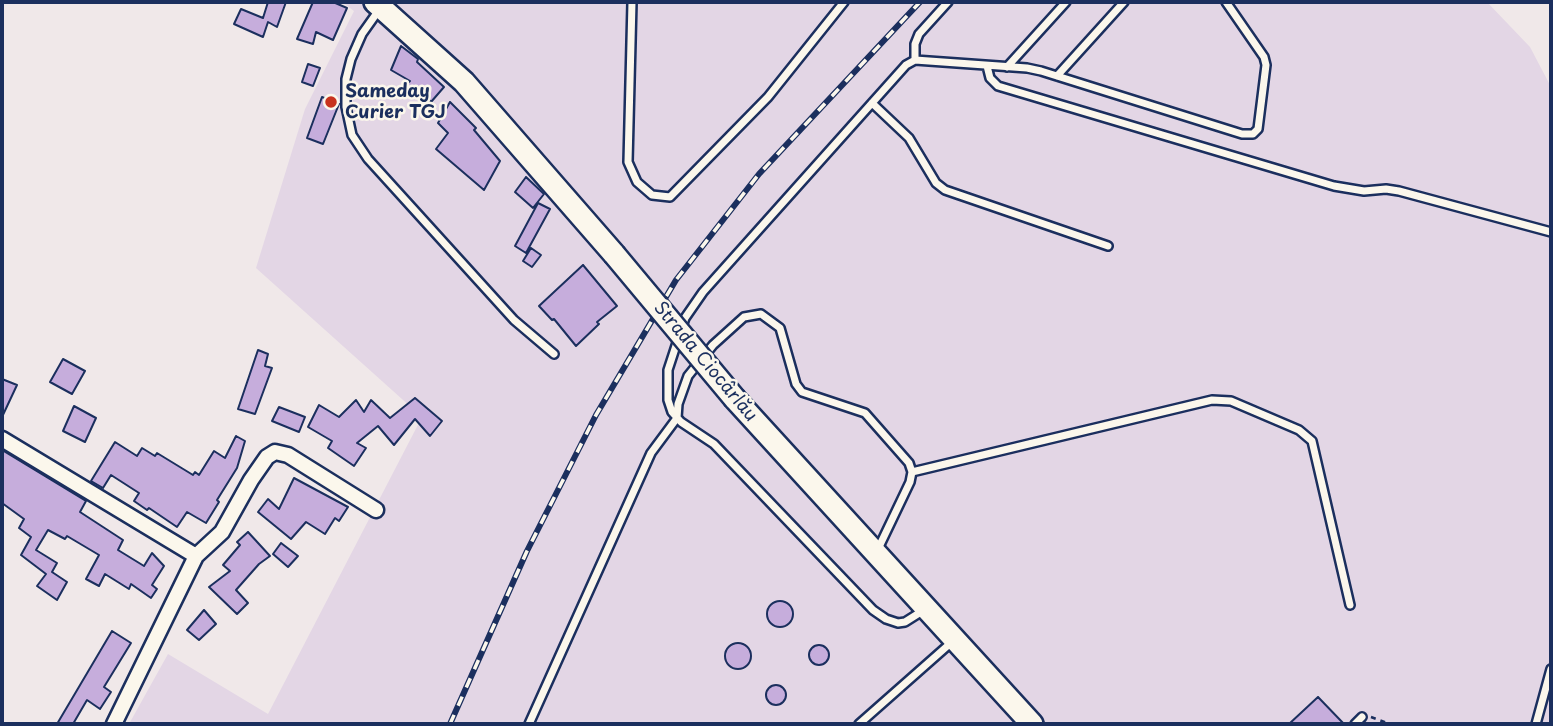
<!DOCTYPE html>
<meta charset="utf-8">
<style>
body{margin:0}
#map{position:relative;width:1553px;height:726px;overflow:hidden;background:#f0e8e9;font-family:"Playpen Sans",sans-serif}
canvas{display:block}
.frame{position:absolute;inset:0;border:4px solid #1b2f5e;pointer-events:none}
</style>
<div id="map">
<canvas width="1553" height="726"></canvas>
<div class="frame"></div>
</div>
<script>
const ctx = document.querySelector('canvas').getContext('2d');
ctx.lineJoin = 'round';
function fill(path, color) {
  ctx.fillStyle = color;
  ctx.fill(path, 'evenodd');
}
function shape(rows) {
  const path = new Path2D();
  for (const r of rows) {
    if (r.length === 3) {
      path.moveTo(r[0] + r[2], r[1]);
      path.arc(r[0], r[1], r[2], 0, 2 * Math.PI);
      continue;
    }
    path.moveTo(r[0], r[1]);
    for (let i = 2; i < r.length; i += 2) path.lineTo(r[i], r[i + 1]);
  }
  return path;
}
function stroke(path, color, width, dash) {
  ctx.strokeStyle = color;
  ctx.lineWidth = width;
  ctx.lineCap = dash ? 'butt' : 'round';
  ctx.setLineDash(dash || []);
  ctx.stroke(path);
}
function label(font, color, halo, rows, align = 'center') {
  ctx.font = font + ' "Playpen Sans",sans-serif';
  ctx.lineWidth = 5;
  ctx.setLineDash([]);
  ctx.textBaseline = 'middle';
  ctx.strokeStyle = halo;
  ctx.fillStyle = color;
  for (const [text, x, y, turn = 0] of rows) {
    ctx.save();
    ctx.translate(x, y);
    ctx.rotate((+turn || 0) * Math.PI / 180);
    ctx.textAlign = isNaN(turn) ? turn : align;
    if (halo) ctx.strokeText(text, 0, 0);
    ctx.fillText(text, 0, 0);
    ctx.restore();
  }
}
fill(shape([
 [342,2,1487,2,1530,47,1551,87,1551,724,129,724,168,654,268,714,422,417,256,268,305,109,354,11]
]), '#e3d6e5');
const building = shape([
 [268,2,286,2,277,27,268,22,263,37,234,24,241,9,263,18,268,2],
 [313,2,333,2,347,8,333,40,316,32,313,44,297,39,313,2],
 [401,46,418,59,417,62,444,87,431,102,420,90,413,94,406,85,410,81,391,70,401,46],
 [308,64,320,68,313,86,302,82,308,64],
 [322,97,339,104,323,144,307,138,322,97],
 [450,102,476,128,474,130,500,161,484,190,436,149,448,133,438,123,450,102],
 [526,177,544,194,533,208,515,192,526,177],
 [538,203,550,209,526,253,515,246,538,203],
 [531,248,541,255,532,267,523,261,531,248],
 [583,265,617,306,597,322,599,324,576,346,554,319,552,320,539,306,583,265],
 [258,350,268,354,265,366,272,368,255,414,238,409,258,350],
 [63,359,85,371,72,394,50,382,63,359],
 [2,379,17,385,2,417,2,379],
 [415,398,442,421,430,436,415,419,394,445,378,426,357,443,366,448,354,466,328,448,332,441,308,427,319,405,339,417,356,400,364,412,371,400,390,418,415,398],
 [74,406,96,418,85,442,63,431,74,406],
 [279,407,305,417,299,432,272,421,279,407],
 [236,436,245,441,237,468,217,500,219,502,206,523,187,512,177,527,149,508,147,510,134,501,139,493,111,475,103,488,91,481,115,442,137,456,142,448,155,456,157,453,193,475,195,472,199,475,214,451,225,458,236,436],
 [2,450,86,501,80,512,123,540,118,550,144,566,152,553,164,566,152,585,157,589,151,598,131,584,129,589,105,574,99,586,86,579,99,555,67,536,65,539,48,530,36,550,57,563,52,572,67,582,57,600,37,586,46,574,21,555,31,537,19,528,24,519,2,503,2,450],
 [294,478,348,507,339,521,335,518,325,534,306,522,291,539,258,512,268,499,279,509,294,478],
 [248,532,270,556,259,564,236,590,248,603,237,614,209,587,230,571,223,565,240,545,237,542,248,532],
 [281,543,298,556,288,567,273,554,281,543],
 [780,614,13],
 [204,610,216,624,199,640,187,630,204,610],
 [112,631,131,643,104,687,111,692,100,709,87,700,73,724,57,724,112,631],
 [738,656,13],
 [819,655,10],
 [776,695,10],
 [1318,697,1344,724,1289,724,1318,697]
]);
fill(building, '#c6addc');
stroke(building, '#1b2f5e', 2);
const lane = shape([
 [632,2,628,162,637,182,652,195,670,197,768,97,844,2],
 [379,10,362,34,351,59,346,79,346,107,352,135,368,159,514,320,554,354],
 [915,60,915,44,919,34,948,2],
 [987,66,990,78,998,86,1334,186,1364,191,1386,189,1399,191,1551,232],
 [1007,67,1066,2],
 [1057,76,1124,2],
 [872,103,909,138,936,183,945,190,1108,246],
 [912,472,1212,400,1231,401,1299,430,1312,441,1350,605],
 [924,610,905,622,898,623,886,619,873,610,714,444,681,422,672,412,668,400,668,370,685,318,703,292,906,65,915,60,1027,68,1041,71,1242,134,1253,134,1258,129,1266,65,1264,57,1226,2],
 [529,724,651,453,677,418,678,404,688,376,713,345,744,317,761,314,780,328,796,384,802,392,865,413,909,463,912,472,910,482,878,549],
 [859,724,953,641],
 [1355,724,1362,717],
 [1536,724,1551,669]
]);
const street = shape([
 [2,439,196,556],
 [114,724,196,556,222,532,251,480,267,457,275,452,288,455,376,510]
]);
const secondary = shape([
 [375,2,464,82,614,254],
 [735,399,1032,724]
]);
stroke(lane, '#1b2f5e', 12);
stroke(street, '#1b2f5e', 19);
stroke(secondary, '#1b2f5e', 26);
stroke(shape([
 [1371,717,1390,724]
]), '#1b2f5e', 2.5, [5, 5]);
stroke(lane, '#fbf7ec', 7);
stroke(street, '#fbf7ec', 14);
stroke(secondary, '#fbf7ec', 21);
const rail = shape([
 [450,724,527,551,596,415,676,280,759,174,920,2]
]);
stroke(rail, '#1b2f5e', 6);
stroke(rail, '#fbf7ec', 3.5, [10]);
const secondaryBridge = shape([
 [614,254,735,399]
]);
stroke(secondaryBridge, '#1b2f5e', 26, []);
stroke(secondaryBridge, '#fbf7ec', 21);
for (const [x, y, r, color] of [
 [331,102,7,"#c8321e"]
]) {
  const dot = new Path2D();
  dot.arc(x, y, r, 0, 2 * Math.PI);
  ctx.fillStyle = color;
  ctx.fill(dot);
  stroke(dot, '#fbf7ec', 2.5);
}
label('bold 18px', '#1b2f5e', '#fbf7ec', [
 ["Sameday",345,92],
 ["Curier TGJ",345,113]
], 'left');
label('18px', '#1b2f5e', '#fbf7ec', [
 ["Strada Ciocârlău",705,362,50]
]);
</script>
